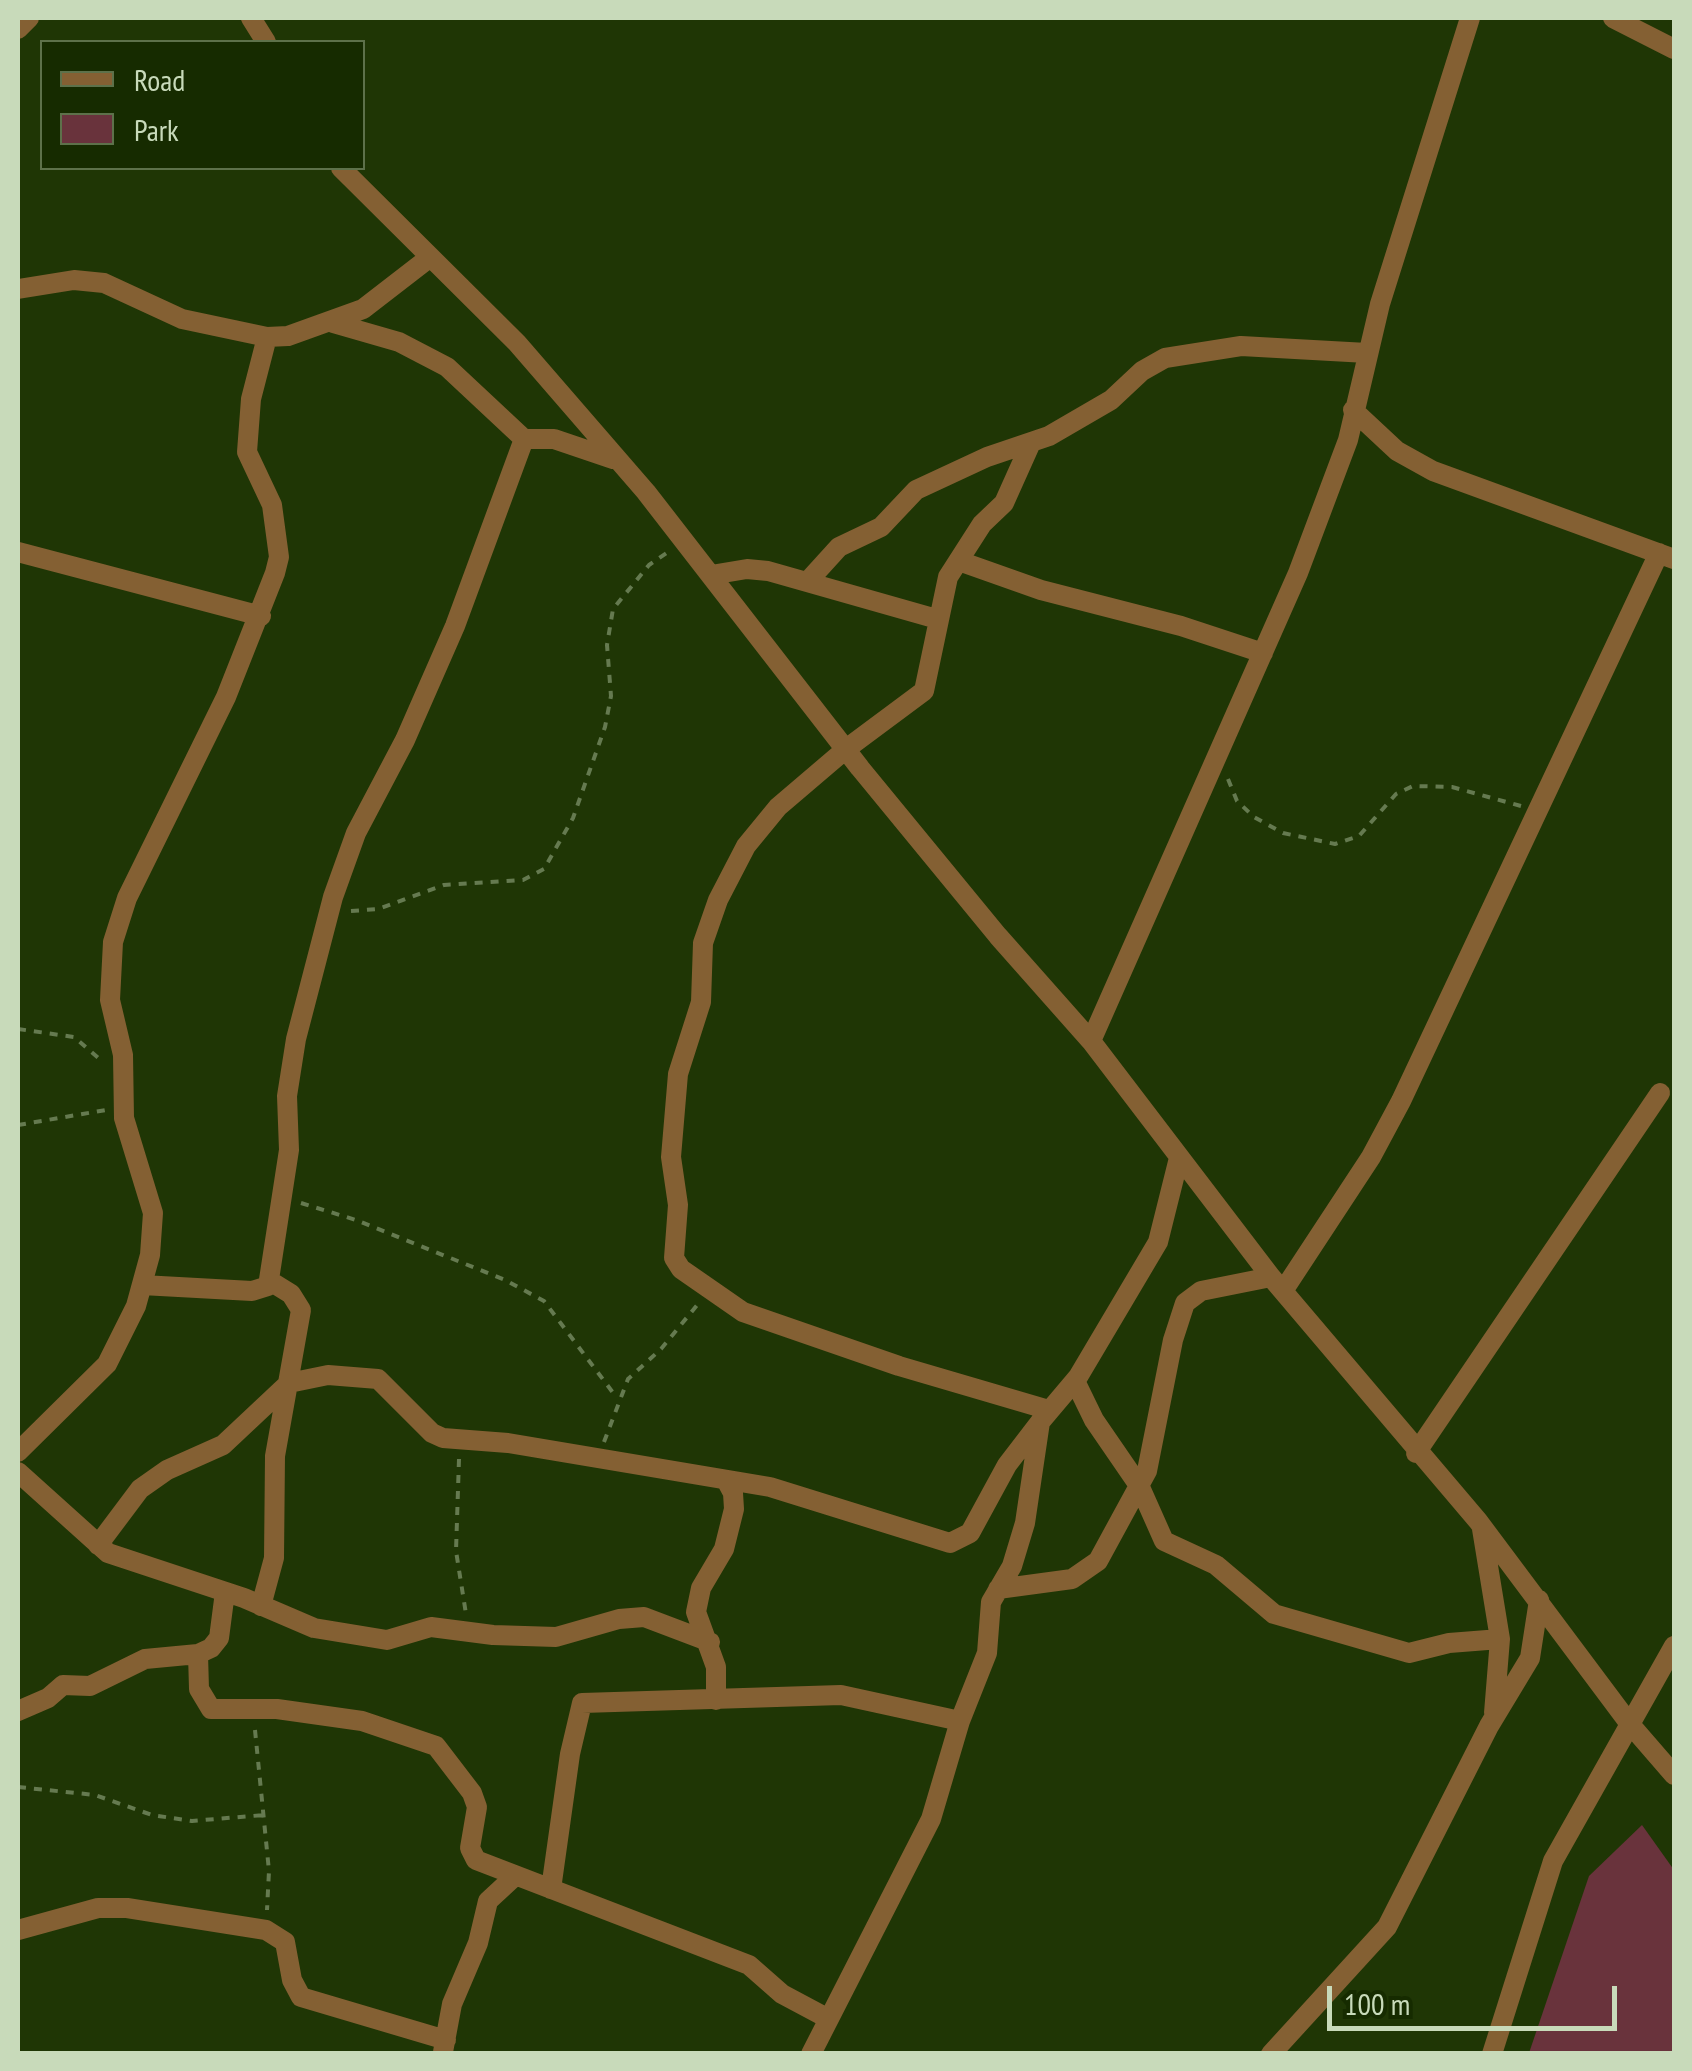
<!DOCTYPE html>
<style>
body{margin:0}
#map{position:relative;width:1692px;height:2071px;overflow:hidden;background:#1f3605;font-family:"PT Sans Narrow",sans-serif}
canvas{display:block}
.frame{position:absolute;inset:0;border:20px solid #c8daba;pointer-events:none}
.legend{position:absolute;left:40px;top:40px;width:325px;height:130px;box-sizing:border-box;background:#162b00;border:2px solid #5d714a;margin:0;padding:12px 18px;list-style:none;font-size:30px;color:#c8daba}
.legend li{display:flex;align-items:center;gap:20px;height:50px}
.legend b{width:50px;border:2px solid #5d714a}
.scale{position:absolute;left:1327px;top:1986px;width:290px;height:45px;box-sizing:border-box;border:5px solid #c8daba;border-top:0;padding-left:12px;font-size:30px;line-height:35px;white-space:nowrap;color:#c8daba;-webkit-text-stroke:8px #162b00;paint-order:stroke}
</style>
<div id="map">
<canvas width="1692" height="2071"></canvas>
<div class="frame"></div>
<ul class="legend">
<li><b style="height:12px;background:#846033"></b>Road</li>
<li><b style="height:28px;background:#69333c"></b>Park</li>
</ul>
<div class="scale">100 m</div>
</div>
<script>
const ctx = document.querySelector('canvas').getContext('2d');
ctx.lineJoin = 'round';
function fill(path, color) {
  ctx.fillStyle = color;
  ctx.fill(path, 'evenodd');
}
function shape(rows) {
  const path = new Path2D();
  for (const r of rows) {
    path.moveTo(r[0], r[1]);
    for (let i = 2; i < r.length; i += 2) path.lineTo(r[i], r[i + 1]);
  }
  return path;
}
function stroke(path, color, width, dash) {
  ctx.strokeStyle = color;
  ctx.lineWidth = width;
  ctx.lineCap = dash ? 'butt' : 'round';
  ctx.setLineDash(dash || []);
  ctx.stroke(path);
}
fill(shape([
 [1642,1825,1674,1870,1674,2053,1529,2053,1589,1876]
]), '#69333c');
stroke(shape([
 [1228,779,1237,801,1254,817,1283,833,1335,844,1359,836,1396,794,1413,786,1452,787,1521,806],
 [351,911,378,909,444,885,523,880,544,869,573,818,605,727,611,696,607,645,613,609,649,565,668,552],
 [18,1029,74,1037,103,1062],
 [18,1125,106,1110],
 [301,1203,356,1220,505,1280,544,1301,617,1398],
 [604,1442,628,1379,661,1349,698,1304],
 [459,1459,456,1551,466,1614],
 [255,1730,269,1871,267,1910],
 [18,1787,95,1795,152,1815,192,1821,264,1815]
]), '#657a50', 4, [8, 8]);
stroke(shape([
 [251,18,266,42],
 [1613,18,1674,49],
 [18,29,29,18],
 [341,168,517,343,646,492,860,768,998,936,1091,1041,1271,1277,1478,1521,1629,1723,1674,1775],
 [18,289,74,280,104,283,182,319,267,337,288,336,363,309,429,258],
 [333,323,399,342,447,367,524,439,554,439,613,459],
 [1353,410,1397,451,1433,471,1674,559],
 [1030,445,1004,503,982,524,948,577,924,691,846,749,778,807,746,846,718,900,703,943,701,1002,678,1074,671,1157,678,1205,674,1258,681,1269,743,1312,899,1366,1049,1410],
 [18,552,261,616],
 [959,561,1041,590,1181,626,1263,653],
 [711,575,747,569,768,571,937,619],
 [809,580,839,547,881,527,916,490,987,457,1049,436,1111,400,1142,371,1165,358,1241,346,1367,353],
 [1091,1041,1298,573,1348,440,1380,304,1470,18],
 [142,1285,252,1291,268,1286,289,1150,287,1096,296,1039,333,897,356,833,405,740,455,626,524,439],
 [1283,1291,1371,1157,1401,1101,1659,553],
 [1075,1381,1094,1420,1140,1487,1164,1541,1216,1565,1274,1614,1409,1653,1449,1643,1500,1639],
 [18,1452,107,1364,136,1306,150,1255,153,1213,124,1118,123,1055,110,1000,113,942,127,898,226,697,275,573,279,557,272,505,247,452,251,399,267,337],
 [1416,1453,1660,1093],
 [18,1472,108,1553,244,1598,314,1628,387,1640,431,1627,493,1635,556,1637,619,1619,644,1617,710,1642],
 [1482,1529,1500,1639,1494,1713],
 [98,1545,140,1489,167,1470,223,1445,289,1383,328,1375,378,1379,432,1433,443,1438,508,1443,770,1487,950,1543,970,1533,1007,1465,1040,1422],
 [998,1589,1072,1579,1098,1561,1147,1471,1173,1340,1185,1303,1201,1291,1271,1277],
 [261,1606,274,1558,275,1456,301,1310,291,1294,270,1281],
 [198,1654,199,1689,211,1709,277,1709,362,1721,436,1746,472,1793,477,1807,470,1848,476,1860,749,1965,782,1994,827,2018],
 [716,1700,716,1667,696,1612,701,1588,724,1549,734,1509,733,1493,726,1480],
 [18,1711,48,1698,63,1685,90,1686,145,1659,198,1654,211,1648,219,1638,225,1592],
 [551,1889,570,1754,582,1703,841,1695,960,1721],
 [18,1930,98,1908,127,1908,266,1930,285,1942,292,1980,301,1997,446,2040],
 [443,2052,452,2004,478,1943,488,1901,515,1876],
 [811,2054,931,1819,960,1721,987,1653,991,1602,1012,1566,1025,1523,1040,1422,1078,1377,1158,1242,1179,1158],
 [1271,2054,1387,1927,1489,1726,1530,1658,1539,1600],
 [1492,2054,1553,1861,1674,1646]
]), '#846033', 20);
</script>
